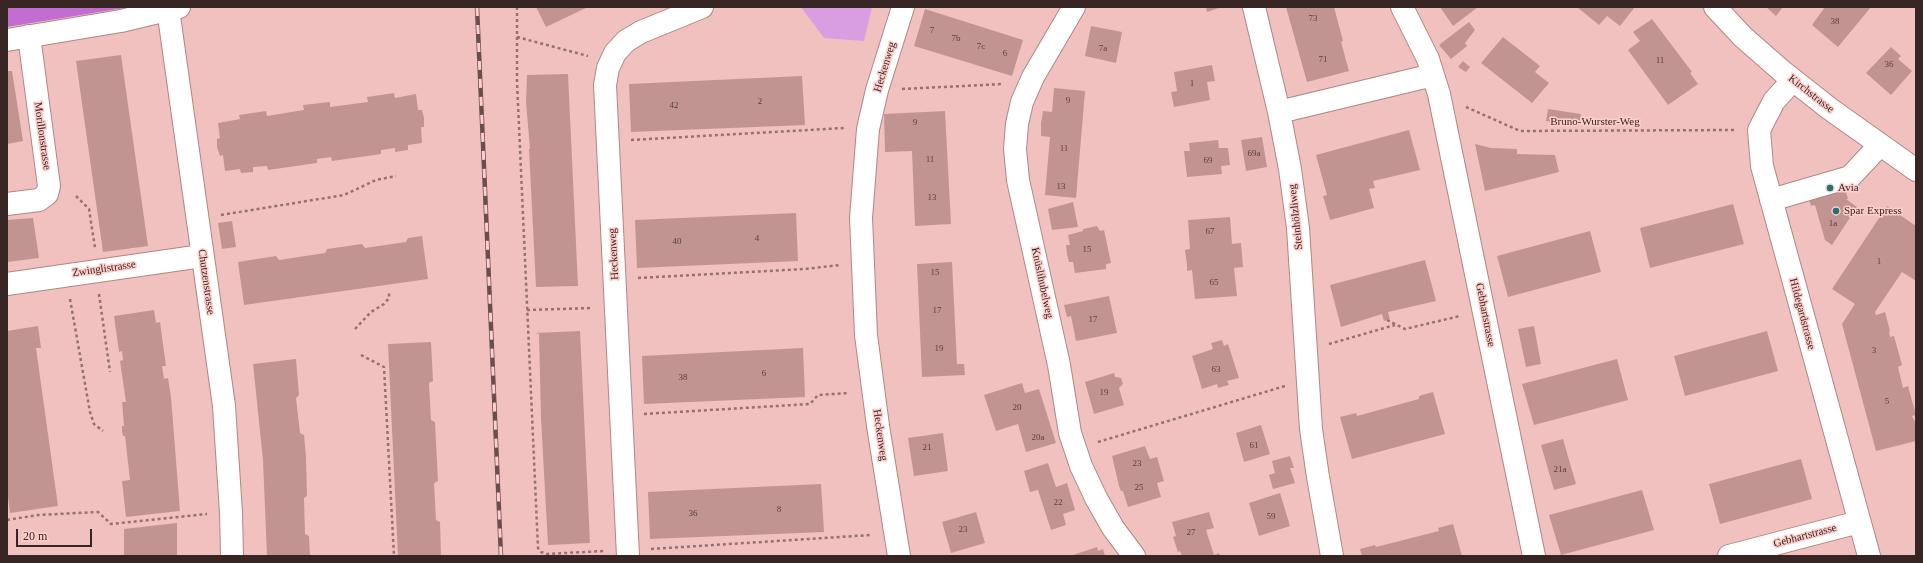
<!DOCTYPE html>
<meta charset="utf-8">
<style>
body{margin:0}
#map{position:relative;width:1923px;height:563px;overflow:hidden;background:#f1c1bf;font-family:Georgia,serif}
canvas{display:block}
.frame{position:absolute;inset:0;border:8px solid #372524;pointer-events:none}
.scale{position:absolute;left:16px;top:529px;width:76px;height:18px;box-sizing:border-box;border:2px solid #372524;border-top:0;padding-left:5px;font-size:12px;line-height:14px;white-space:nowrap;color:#372524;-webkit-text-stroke:3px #ffcecb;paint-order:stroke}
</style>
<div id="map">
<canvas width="1923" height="563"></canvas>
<div class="frame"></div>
<div class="scale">20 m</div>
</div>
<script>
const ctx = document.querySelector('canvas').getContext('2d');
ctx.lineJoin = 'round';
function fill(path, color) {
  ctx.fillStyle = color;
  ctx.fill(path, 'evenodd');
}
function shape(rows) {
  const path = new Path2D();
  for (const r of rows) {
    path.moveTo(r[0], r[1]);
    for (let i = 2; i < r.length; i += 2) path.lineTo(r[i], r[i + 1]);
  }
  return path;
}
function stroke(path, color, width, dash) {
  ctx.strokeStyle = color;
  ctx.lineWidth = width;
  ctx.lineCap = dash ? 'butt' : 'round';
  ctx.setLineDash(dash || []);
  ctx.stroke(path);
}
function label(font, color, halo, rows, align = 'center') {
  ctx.font = font + ' Georgia,serif';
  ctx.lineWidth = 3;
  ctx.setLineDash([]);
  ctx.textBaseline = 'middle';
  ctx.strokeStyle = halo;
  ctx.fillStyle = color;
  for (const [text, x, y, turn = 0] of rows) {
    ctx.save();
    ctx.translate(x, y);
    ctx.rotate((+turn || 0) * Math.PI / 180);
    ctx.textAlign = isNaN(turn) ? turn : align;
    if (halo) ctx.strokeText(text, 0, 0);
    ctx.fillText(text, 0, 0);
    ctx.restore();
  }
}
fill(shape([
 [801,7,872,7,864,41,824,38]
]), '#d89ee1');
fill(shape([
 [7,7,130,7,7,27]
]), '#c36cd1');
fill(shape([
 [536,7,588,7,546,27],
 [1206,7,1222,7,1207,12],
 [1286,7,1334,7,1343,41,1341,42,1349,71,1307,82],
 [1440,7,1478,7,1453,26],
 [1577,7,1635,7,1620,26,1607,16,1599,25],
 [1766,7,1783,7,1776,16],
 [1825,7,1871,7,1838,47,1812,25],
 [925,9,1023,40,1012,76,914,46],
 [1652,19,1692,72,1690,73,1698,84,1668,105,1628,50,1640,41,1633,32],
 [1469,22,1475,30,1465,43,1467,46,1451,59,1439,45],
 [1091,26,1122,32,1116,63,1085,56],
 [1503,37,1540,66,1535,72,1549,83,1532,103,1481,63],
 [1891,47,1901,56,1898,59,1912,71,1891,95,1866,73],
 [121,55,148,246,103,252,76,61],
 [1463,61,1470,67,1466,72,1458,67],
 [1212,65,1215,81,1207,82,1210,100,1174,107,1171,92,1177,91,1174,72],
 [7,71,12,71,23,141,7,144],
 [568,74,578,286,536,287,529,149,530,149,526,102,527,75],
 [802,76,805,125,631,132,629,84],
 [1054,88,1085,91,1076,198,1045,195,1050,137,1041,136,1041,123,1043,111,1052,112],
 [394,93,395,98,416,94,418,110,422,110,424,118,424,127,421,127,422,143,408,145,408,150,395,152,395,148,381,150,381,154,332,161,331,157,317,159,317,163,268,170,267,166,253,167,253,172,241,173,240,169,225,171,223,155,220,156,217,147,217,139,220,138,218,123,240,119,239,115,266,111,267,116,285,113,304,110,303,105,330,102,330,107,368,102,367,97],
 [1548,109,1581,114,1579,125,1546,121],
 [945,111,951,224,915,226,912,151,885,152,884,114],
 [1409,130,1420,170,1373,181,1375,188,1369,189,1374,208,1330,220,1323,196,1327,195,1316,155],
 [1262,137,1267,167,1246,171,1241,140],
 [1218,140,1219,148,1228,148,1230,165,1221,166,1222,174,1187,177,1184,151,1190,151,1189,143],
 [1475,144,1491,148,1517,149,1517,154,1555,155,1559,172,1485,191],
 [1842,178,1848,199,1846,199,1857,207,1832,245,1825,240,1815,205,1811,206,1808,195],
 [1073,202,1078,227,1052,230,1048,209],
 [1733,204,1744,244,1650,268,1640,228],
 [1887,206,1916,226,1916,281,1902,272,1875,312,1876,315,1885,312,1890,331,1889,332,1890,337,1894,336,1902,365,1898,367,1903,388,1908,386,1916,415,1912,416,1916,424,1916,441,1876,451,1842,324,1855,304,1832,289],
 [796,213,798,261,637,268,635,220],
 [1230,217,1232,244,1241,243,1243,267,1234,268,1237,296,1195,299,1192,270,1187,271,1187,265,1185,250,1190,249,1188,220],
 [33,218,39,258,7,262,7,220],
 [232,221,236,247,222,249,218,223],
 [1097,226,1100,231,1104,230,1111,263,1106,264,1106,269,1075,273,1073,262,1069,262,1067,254,1066,245,1070,245,1068,235,1083,231,1083,229],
 [1590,231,1601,272,1508,297,1497,256],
 [422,236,428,279,244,305,238,262,276,256,279,260,325,253,327,249,362,244,365,248,406,242,408,238],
 [1425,260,1436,301,1388,312,1390,319,1384,321,1382,314,1341,327,1330,285],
 [952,262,957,364,964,364,965,375,922,377,917,264],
 [1109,296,1117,333,1076,341,1071,316,1067,317,1064,305],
 [154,310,156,323,160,322,166,366,162,366,164,379,168,378,171,397,180,511,126,517,122,481,130,480,125,436,123,436,122,431,122,426,124,426,122,402,126,402,120,361,123,360,122,351,119,352,114,316],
 [38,326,41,348,36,348,58,506,10,513,7,488,7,331],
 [1534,326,1541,364,1526,367,1518,329],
 [580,331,590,543,548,545,541,418,539,334,535,333],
 [1767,331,1778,371,1685,396,1674,356],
 [1222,340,1224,346,1228,344,1239,378,1227,381,1229,385,1218,388,1217,384,1202,389,1192,356,1213,349,1211,343],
 [431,342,433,381,429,383,431,420,435,422,438,481,434,483,436,520,440,522,441,556,398,556,388,344],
 [803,348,805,397,644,404,642,356],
 [296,359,299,395,296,398,300,433,304,435,306,457,307,496,304,498,305,534,309,536,310,556,267,556,263,460,253,364],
 [1617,359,1628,400,1534,425,1522,384],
 [1114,373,1115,377,1121,378,1123,384,1119,388,1124,405,1094,414,1085,382],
 [1022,383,1025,393,1039,389,1056,443,1026,452,1018,424,996,431,984,395],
 [1433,392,1445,434,1352,459,1340,417,1356,413,1357,416,1419,399,1419,396],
 [1261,425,1270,454,1244,462,1236,433],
 [943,433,948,471,914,476,908,438],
 [1563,439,1576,484,1554,490,1541,445],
 [1145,446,1150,459,1157,457,1164,481,1157,483,1161,497,1128,507,1123,491,1121,491,1119,486,1112,456],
 [1290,456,1294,468,1290,468,1295,483,1273,489,1269,475,1275,473,1272,461],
 [1801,459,1812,499,1720,524,1709,484],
 [1048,463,1056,487,1067,483,1075,510,1063,514,1066,525,1051,530,1038,490,1030,492,1024,471],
 [821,484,824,532,650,539,648,492],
 [1642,490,1654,530,1561,555,1549,515],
 [1280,493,1290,526,1259,536,1249,503],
 [976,512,985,543,951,553,942,522],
 [1209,512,1214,528,1206,530,1214,555,1219,553,1220,556,1182,556,1180,551,1178,552,1173,537,1176,536,1172,522],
 [177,523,177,556,124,556,124,529],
 [1453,524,1462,556,1362,556,1360,549,1375,545,1376,547,1439,531,1438,528],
 [1097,547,1098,551,1103,549,1105,556,1070,556]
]), '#c19492');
const minor = shape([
 [1074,7,1033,77,1022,102,1017,124,1015,149,1018,180,1059,365,1070,433,1081,466,1096,498,1113,528,1134,556],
 [1254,7,1279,112],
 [1402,7,1428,59,1439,94,1534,556],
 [1715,7,1743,37,1783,72,1830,109,1916,170],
 [168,9,224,406,231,513,232,556],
 [7,40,121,21,179,7],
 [1793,80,1774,101,1759,130,1762,166,1869,556],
 [1771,200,1850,177,1880,145],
 [7,204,39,200,47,194,49,186,29,36],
 [7,284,202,256],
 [628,556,605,85,608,68,615,53,626,41,641,32,702,7],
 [899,556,878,426,866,335,861,218,868,129,877,90,903,7],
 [1332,556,1318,477,1311,429,1298,228,1290,169,1279,112,1433,75],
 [1729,556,1859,522]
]);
stroke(minor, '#b28583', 24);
stroke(shape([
 [517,7,517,82,538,548,541,552,547,554,604,551],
 [517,37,588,56],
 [902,89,1003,84],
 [1466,107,1520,131,1736,130],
 [631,140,844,128],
 [76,196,89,209,95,248],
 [221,215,344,195,376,180,396,176],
 [638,278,805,269,840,265],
 [99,294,110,372],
 [70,299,90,412,94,424,103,431],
 [527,310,592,308],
 [1387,320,1405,329,1460,316],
 [355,329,371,312,384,304,389,298,389,291],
 [1329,344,1395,325],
 [361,355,384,367,394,556],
 [644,414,810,404,818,395,849,393],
 [1098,442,1285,386],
 [7,520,38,515,98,512,111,524,207,514],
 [651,549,871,535]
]), '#937271', 2.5, [3, 3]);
stroke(minor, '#fff', 22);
const rail = shape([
 [477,7,501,556]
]);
stroke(rail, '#684e4d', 4.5);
stroke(rail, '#ffcecb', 3, [9]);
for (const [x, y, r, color] of [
 [1830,188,4,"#257075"],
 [1836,211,4,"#257075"]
]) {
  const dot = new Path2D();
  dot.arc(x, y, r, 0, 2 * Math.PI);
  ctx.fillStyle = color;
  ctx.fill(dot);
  stroke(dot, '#ffcecb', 1.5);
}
label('9px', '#5a4140', null, [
 ["73",1313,19],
 ["38",1835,22],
 ["7",932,31],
 ["7b",956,39],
 ["7c",981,47],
 ["7a",1103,49],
 ["6",1005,54],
 ["71",1323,60],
 ["11",1660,61],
 ["36",1889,65],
 ["1",1192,84],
 ["9",1068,101],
 ["2",760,102],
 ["42",674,106],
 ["9",915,123],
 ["11",1064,149],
 ["69a",1254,154],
 ["11",930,160],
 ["69",1208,161],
 ["13",1061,187],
 ["13",932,198],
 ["1a",1833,224],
 ["67",1210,232],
 ["4",757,239],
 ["40",677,242],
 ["15",1087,250],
 ["1",1879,262],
 ["15",935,273],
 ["65",1214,283],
 ["17",937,311],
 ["17",1093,320],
 ["19",939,349],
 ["3",1874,351],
 ["63",1216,370],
 ["6",764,374],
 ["38",683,378],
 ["19",1104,393],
 ["5",1887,402],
 ["20",1017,408],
 ["20a",1038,438],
 ["61",1254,446],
 ["21",927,448],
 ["23",1137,464],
 ["21a",1560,470],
 ["25",1139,488],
 ["22",1058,503],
 ["8",779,510],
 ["36",693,514],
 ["59",1271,517],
 ["23",963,530],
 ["27",1191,533]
]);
label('11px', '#372524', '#ffcecb', [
 ["Heckenweg",885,67,-73],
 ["Kirchstrasse",1811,94,38],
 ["Bruno-Wurster-Weg",1595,122],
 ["Morillonstrasse",42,136,82],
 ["Steinhölzliweg",1296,217,-96],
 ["Heckenweg",614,254,-93],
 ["Zwinglistrasse",104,269,-8],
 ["Chutzenstrasse",206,282,82],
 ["Knüslihubelweg",1042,283,78],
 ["Hildegardstrasse",1802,314,75],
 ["Gebhartstrasse",1485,315,79],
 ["Heckenweg",880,435,82],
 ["Gebhartstrasse",1805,536,-15]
]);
label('11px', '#372524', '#ffcecb', [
 ["Avia",1838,188],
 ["Spar Express",1844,211]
], 'left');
</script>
